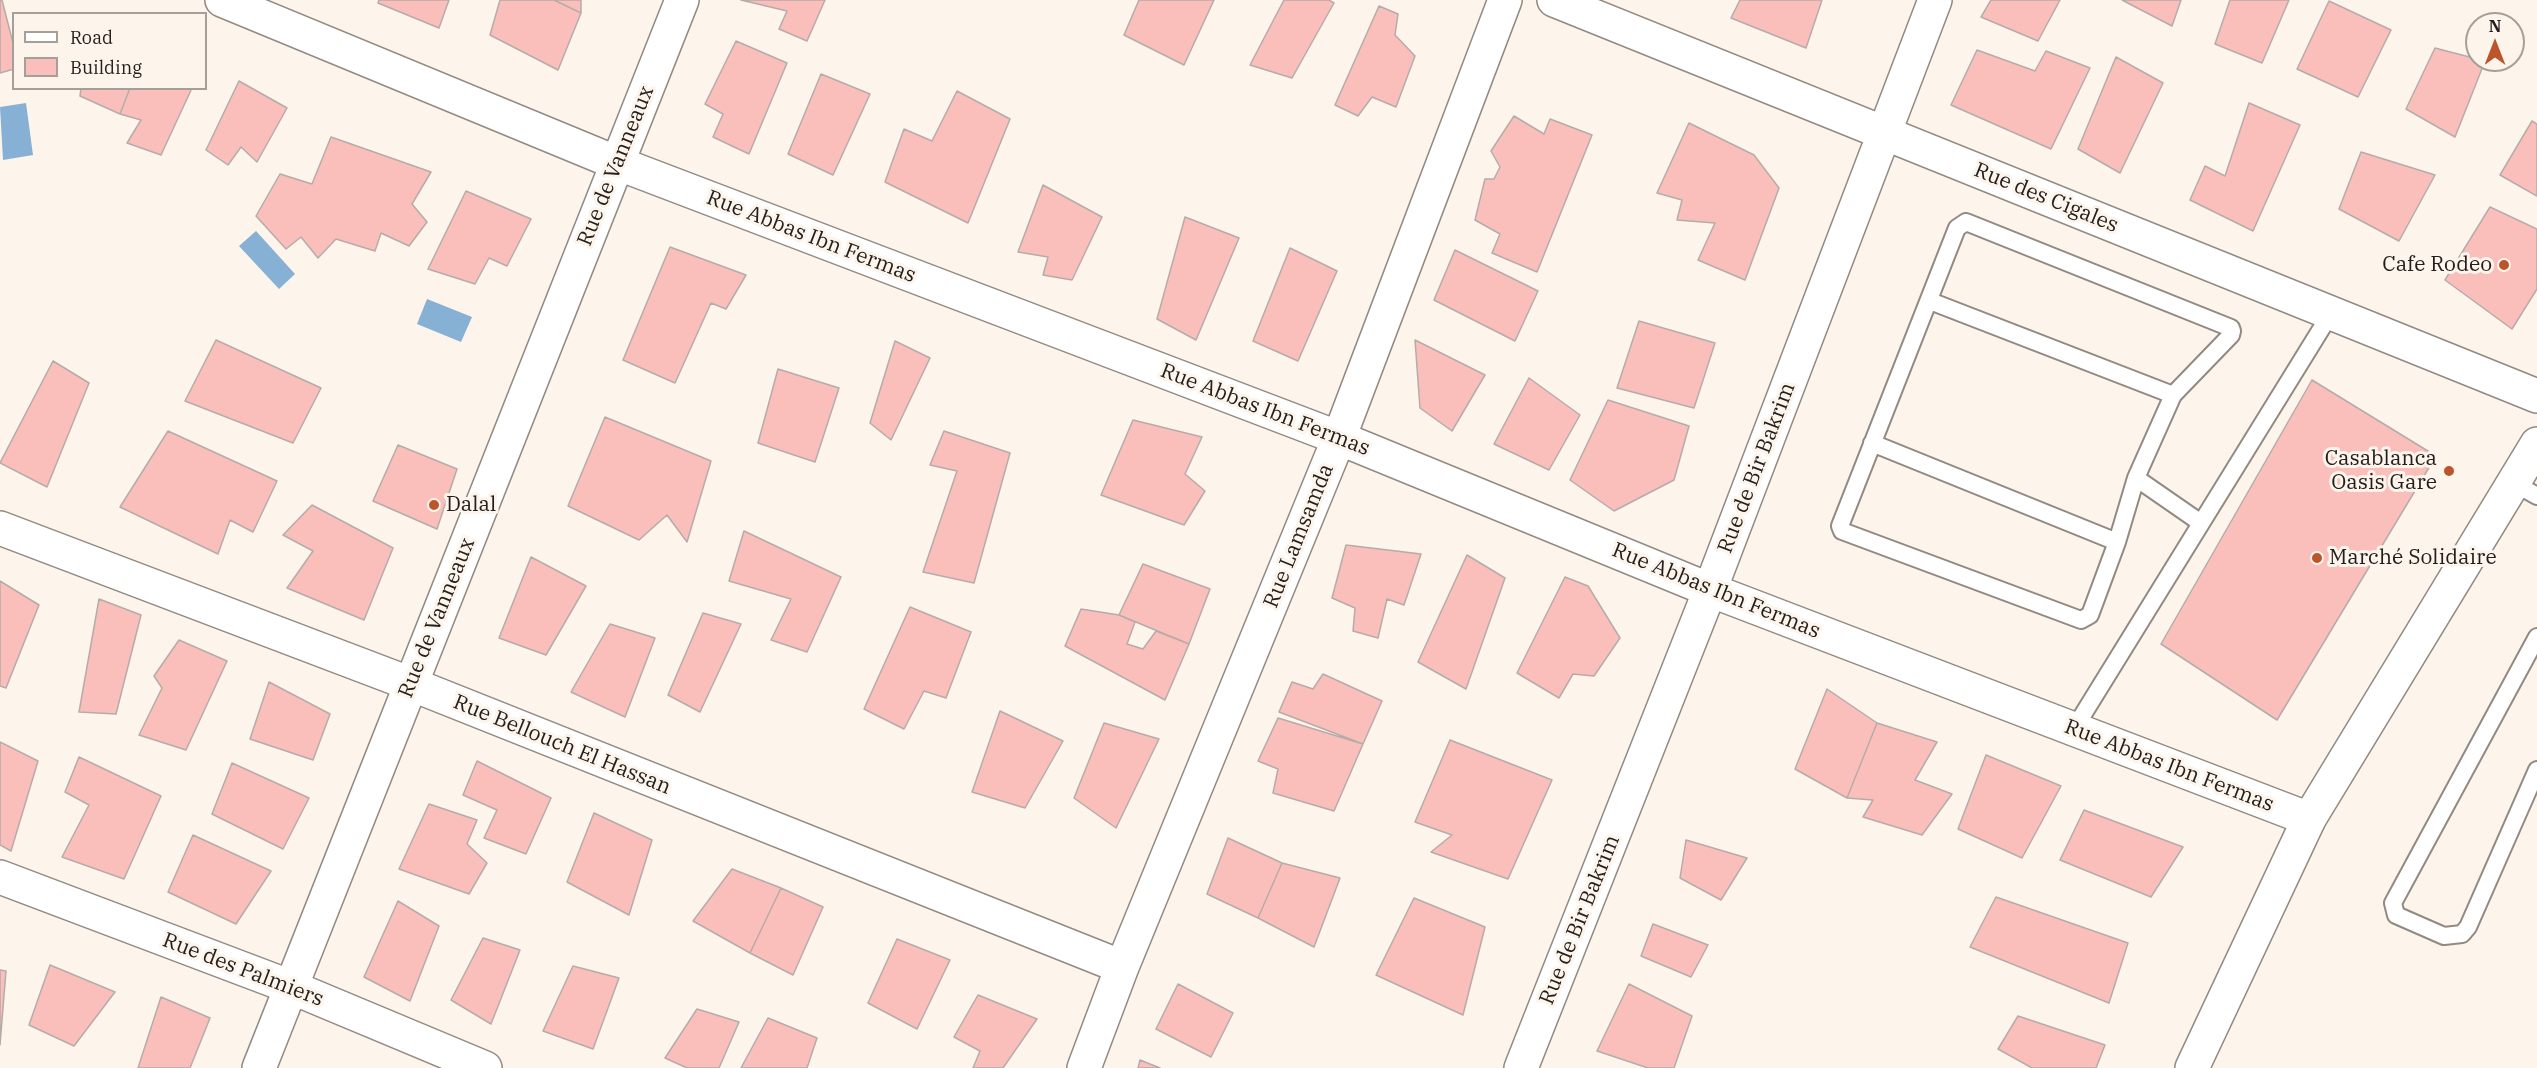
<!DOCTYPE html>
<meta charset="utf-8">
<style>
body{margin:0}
#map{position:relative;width:2537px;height:1068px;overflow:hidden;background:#fdf4ec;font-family:"IBM Plex Serif",serif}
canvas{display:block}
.legend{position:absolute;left:12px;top:12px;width:195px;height:78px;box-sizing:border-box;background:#fdf4ec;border:2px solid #a59e99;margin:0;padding:8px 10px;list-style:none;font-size:18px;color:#221e1c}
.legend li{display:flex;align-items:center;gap:12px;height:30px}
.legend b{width:30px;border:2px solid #a59e99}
.north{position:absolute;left:2465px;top:12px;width:60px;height:60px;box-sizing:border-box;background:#fdf4ec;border:2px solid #a59e99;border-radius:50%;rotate:0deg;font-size:16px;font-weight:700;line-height:24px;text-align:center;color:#221e1c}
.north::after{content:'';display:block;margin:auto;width:21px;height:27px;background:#bc552b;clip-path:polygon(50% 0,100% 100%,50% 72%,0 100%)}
</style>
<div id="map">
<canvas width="2537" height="1068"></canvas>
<ul class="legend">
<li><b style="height:8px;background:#fff"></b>Road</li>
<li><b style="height:16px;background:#fabfbb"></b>Building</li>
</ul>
<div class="north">N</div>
</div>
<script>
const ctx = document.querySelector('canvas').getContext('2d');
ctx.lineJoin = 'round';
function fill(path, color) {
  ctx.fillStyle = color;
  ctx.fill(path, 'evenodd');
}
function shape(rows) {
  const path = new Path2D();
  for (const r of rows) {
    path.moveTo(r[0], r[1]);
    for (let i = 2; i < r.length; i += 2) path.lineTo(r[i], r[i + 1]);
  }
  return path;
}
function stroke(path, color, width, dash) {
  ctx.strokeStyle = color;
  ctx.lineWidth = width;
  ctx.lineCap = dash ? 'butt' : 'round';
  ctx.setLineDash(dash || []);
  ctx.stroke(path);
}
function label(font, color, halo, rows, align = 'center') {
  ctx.font = font + ' "IBM Plex Serif",serif';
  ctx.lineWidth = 6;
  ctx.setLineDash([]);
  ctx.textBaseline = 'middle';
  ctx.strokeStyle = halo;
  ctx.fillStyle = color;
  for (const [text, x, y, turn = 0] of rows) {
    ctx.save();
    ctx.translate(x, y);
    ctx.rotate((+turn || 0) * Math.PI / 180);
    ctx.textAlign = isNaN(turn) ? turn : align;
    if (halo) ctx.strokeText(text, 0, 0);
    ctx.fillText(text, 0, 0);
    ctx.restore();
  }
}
fill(shape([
 [26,103,33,155,3,160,0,107],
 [256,231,295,274,279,289,239,246],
 [427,299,472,317,461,342,417,324]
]), '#86b1d4');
const building = shape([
 [0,0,2,0,14,47,14,69,0,73,0,0],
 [379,0,449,0,439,28,378,3,379,0],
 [500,0,554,0,581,13,558,70,490,35,500,0],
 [554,0,581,0,581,13,554,0],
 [741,0,825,0,807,41,779,29,787,11,741,0],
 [1139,0,1214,0,1184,65,1124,35,1139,0],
 [1284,0,1329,0,1334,3,1292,78,1250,65,1284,0],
 [1740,0,1822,0,1806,48,1731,18,1740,0],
 [1991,0,2060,0,2038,41,1981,17,1991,0],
 [2122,0,2181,0,2172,26,2122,0],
 [2230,0,2289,0,2262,63,2215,44,2230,0],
 [2329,1,2391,30,2358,97,2297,69,2329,1],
 [1379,6,1398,14,1395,35,1415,56,1396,107,1372,97,1358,116,1335,105,1379,6],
 [736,41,787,63,749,154,713,137,723,114,705,104,736,41],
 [2435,48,2485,61,2455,137,2406,109,2435,48],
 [1977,50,2035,71,2046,51,2090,68,2051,149,1951,105,1977,50],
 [2116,57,2163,83,2120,173,2078,149,2116,57],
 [821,74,870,94,833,175,788,154,821,74],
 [239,81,287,108,257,162,241,147,228,165,206,150,239,81],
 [81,88,130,88,120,114,80,96,81,88],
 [130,88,192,88,161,155,127,143,141,120,120,114,130,88],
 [957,91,1010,119,968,223,885,182,904,129,932,141,957,91],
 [2249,103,2300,125,2253,231,2190,200,2205,166,2225,176,2249,103],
 [1514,116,1544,134,1550,119,1592,135,1537,272,1492,253,1500,234,1475,220,1485,179,1494,179,1500,167,1491,151,1514,116],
 [2532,121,2537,124,2537,196,2500,175,2532,121],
 [1689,123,1754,155,1779,188,1745,280,1698,260,1715,223,1677,220,1682,200,1657,193,1689,123],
 [331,137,431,172,412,204,427,222,409,246,381,233,375,251,336,239,318,258,301,237,286,249,256,216,280,174,312,184,331,137],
 [2361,152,2435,175,2399,241,2339,209,2361,152],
 [1043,185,1102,217,1072,280,1043,275,1048,257,1018,252,1043,185],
 [466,191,531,219,507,266,489,258,475,284,428,269,466,191],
 [2490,207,2537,229,2537,289,2512,329,2445,280,2490,207],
 [1185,217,1239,238,1196,340,1157,319,1185,217],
 [670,247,746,275,726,309,711,303,675,383,623,360,670,247],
 [1290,248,1337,271,1298,361,1253,341,1290,248],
 [1455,250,1538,291,1515,341,1434,300,1455,250],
 [1639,321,1715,343,1694,408,1617,388,1639,321],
 [216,340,321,388,293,443,185,401,216,340],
 [1415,340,1485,375,1452,431,1420,408,1415,340],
 [895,341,930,358,891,440,870,423,895,341],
 [53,361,89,383,47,487,0,463,53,361],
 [778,369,839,388,815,462,758,443,778,369],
 [1529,378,1580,415,1549,470,1494,444,1529,378],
 [2312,380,2436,456,2277,720,2161,644,2312,380],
 [1608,400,1689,426,1674,480,1614,511,1570,480,1608,400],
 [605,417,711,461,687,542,667,515,639,540,568,506,605,417],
 [1133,420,1202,437,1185,474,1205,491,1184,525,1101,495,1133,420],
 [168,431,277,481,253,532,230,520,218,554,120,507,168,431],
 [944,431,1010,453,974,583,923,572,957,471,930,465,944,431],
 [398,445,457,469,437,529,373,501,398,445],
 [312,505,393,548,364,620,287,588,313,551,283,535,312,505],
 [744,531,841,577,807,652,771,640,791,599,729,581,744,531],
 [1346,545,1421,554,1404,605,1387,599,1378,638,1353,631,1355,608,1332,598,1346,545],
 [1467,555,1505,578,1466,689,1418,662,1467,555],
 [531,557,586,586,546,655,499,638,531,557],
 [1143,564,1210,589,1189,644,1119,615,1143,564],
 [1565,577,1588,586,1620,638,1594,676,1573,674,1559,698,1517,673,1565,577],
 [0,581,39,605,6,688,0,686,0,581],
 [99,599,141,615,116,714,79,712,99,599],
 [910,607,971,632,946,698,924,691,904,729,864,709,910,607],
 [1081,609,1119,615,1135,622,1127,644,1143,649,1156,631,1189,644,1165,700,1065,646,1081,609],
 [703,613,741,624,700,712,668,695,703,613],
 [610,624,655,638,625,717,571,692,610,624],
 [179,640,227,661,186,750,139,735,162,688,154,676,179,640],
 [1323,674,1382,701,1363,744,1279,712,1292,682,1313,689,1323,674],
 [269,682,330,714,313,760,250,739,269,682],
 [1827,689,1877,723,1847,798,1795,769,1827,689],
 [1000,711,1063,741,1025,808,972,792,1000,711],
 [1278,718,1363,744,1334,811,1273,793,1278,769,1258,761,1278,718],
 [1104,723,1159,739,1116,828,1074,798,1104,723],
 [1877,723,1937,742,1915,780,1952,794,1922,835,1863,817,1873,800,1847,798,1877,723],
 [1450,740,1552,780,1508,879,1431,852,1452,835,1415,822,1450,740],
 [0,742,38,761,11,851,0,845,0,742],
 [1986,755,2061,786,2022,858,1958,829,1986,755],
 [79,757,161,796,124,879,62,857,89,805,65,792,79,757],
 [477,761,551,798,526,854,484,838,497,810,463,795,477,761],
 [232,763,309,798,283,849,212,814,232,763],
 [429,804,477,820,467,844,487,863,469,894,399,869,429,804],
 [2084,810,2183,847,2151,897,2060,860,2084,810],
 [594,813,652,840,629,915,567,882,594,813],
 [193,835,271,871,236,924,168,892,193,835],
 [1228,838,1282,863,1258,918,1207,894,1228,838],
 [1686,840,1747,858,1721,900,1680,878,1686,840],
 [1282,863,1340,878,1314,947,1258,918,1282,863],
 [732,869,781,888,750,953,693,921,732,869],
 [781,888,823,907,793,975,750,953,781,888],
 [1996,897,2128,943,2109,1003,1970,947,1996,897],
 [1414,898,1485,927,1463,1015,1376,975,1414,898],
 [398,901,439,926,410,1001,364,977,398,901],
 [1653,924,1708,945,1691,977,1641,956,1653,924],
 [483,938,520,950,491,1024,451,1000,483,938],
 [897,939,950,960,917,1029,868,1003,897,939],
 [50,965,115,992,74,1046,29,1025,50,965],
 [573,966,619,978,593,1049,543,1031,573,966],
 [0,970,6,971,0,1045,0,970],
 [1178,984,1233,1013,1211,1057,1156,1029,1178,984],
 [1629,984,1692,1016,1674,1068,1648,1068,1597,1051,1629,984],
 [978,995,1037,1019,1003,1068,973,1068,980,1051,954,1037,978,995],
 [161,997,210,1018,190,1068,138,1068,161,997],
 [697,1009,739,1022,719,1068,687,1068,665,1058,697,1009],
 [2018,1016,2105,1045,2096,1068,2032,1068,1998,1049,2018,1016],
 [768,1018,817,1038,807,1068,741,1068,768,1018],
 [1140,1060,1160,1068,1138,1068,1140,1060]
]);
fill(building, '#fabfbb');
stroke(building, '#b7abaa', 1.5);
const lane = shape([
 [1966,222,2231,328,2232,331,2231,335,2173,395,2136,478,2117,542,2090,615,2081,620,1842,531,1840,526,1957,228,1966,222],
 [1930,301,2173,395],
 [1872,443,2117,542],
 [2136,478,2201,523],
 [2514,483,2537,496],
 [2537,637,2393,903,2396,915,2444,936,2462,934,2468,927,2537,770],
 [2074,729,2331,313]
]);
const street = shape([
 [222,0,617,163,1339,438,1710,590,2309,819],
 [1554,0,2537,396],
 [0,528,411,684,1122,967],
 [0,877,291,987,485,1068],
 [259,1068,682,0],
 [1084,1068,1122,967,1339,438,1505,0],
 [1521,1068,1710,590,1935,0]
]);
const primary = shape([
 [2192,1068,2309,819,2537,444]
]);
stroke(lane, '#928a82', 20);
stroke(street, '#928a82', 36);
stroke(primary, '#928a82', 36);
stroke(lane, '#fff', 16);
stroke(street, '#fff', 33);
stroke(primary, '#fff', 33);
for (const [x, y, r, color] of [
 [2504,265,6,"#bc552b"],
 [2449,471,6,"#bc552b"],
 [434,505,6,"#bc552b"],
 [2317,558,6,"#bc552b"]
]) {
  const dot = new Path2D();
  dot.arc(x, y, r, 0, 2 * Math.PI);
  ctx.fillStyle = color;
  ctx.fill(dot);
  stroke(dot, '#fdf4ec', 2);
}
label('21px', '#221e1c', '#fdf4ec', [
 ["Rue de Vanneaux",616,166,-68],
 ["Rue des Cigales",2046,198,22],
 ["Rue Abbas Ibn Fermas",811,237,21],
 ["Rue Abbas Ibn Fermas",1265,410,21],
 ["Rue de Bir Bakrim",1757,468,-69],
 ["Rue Lamsamda",1299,536,-68],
 ["Rue Abbas Ibn Fermas",1716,591,22],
 ["Rue de Vanneaux",437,618,-68],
 ["Rue Bellouch El Hassan",562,745,22],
 ["Rue Abbas Ibn Fermas",2169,766,21],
 ["Rue de Bir Bakrim",1580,920,-68],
 ["Rue des Palmiers",243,970,21]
]);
label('21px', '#221e1c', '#fdf4ec', [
 ["Cafe Rodeo",2492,265],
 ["Casablanca",2437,459],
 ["Oasis Gare",2437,483],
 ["Dalal",446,505,"left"],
 ["Marché Solidaire",2329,558,"left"]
], 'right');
</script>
